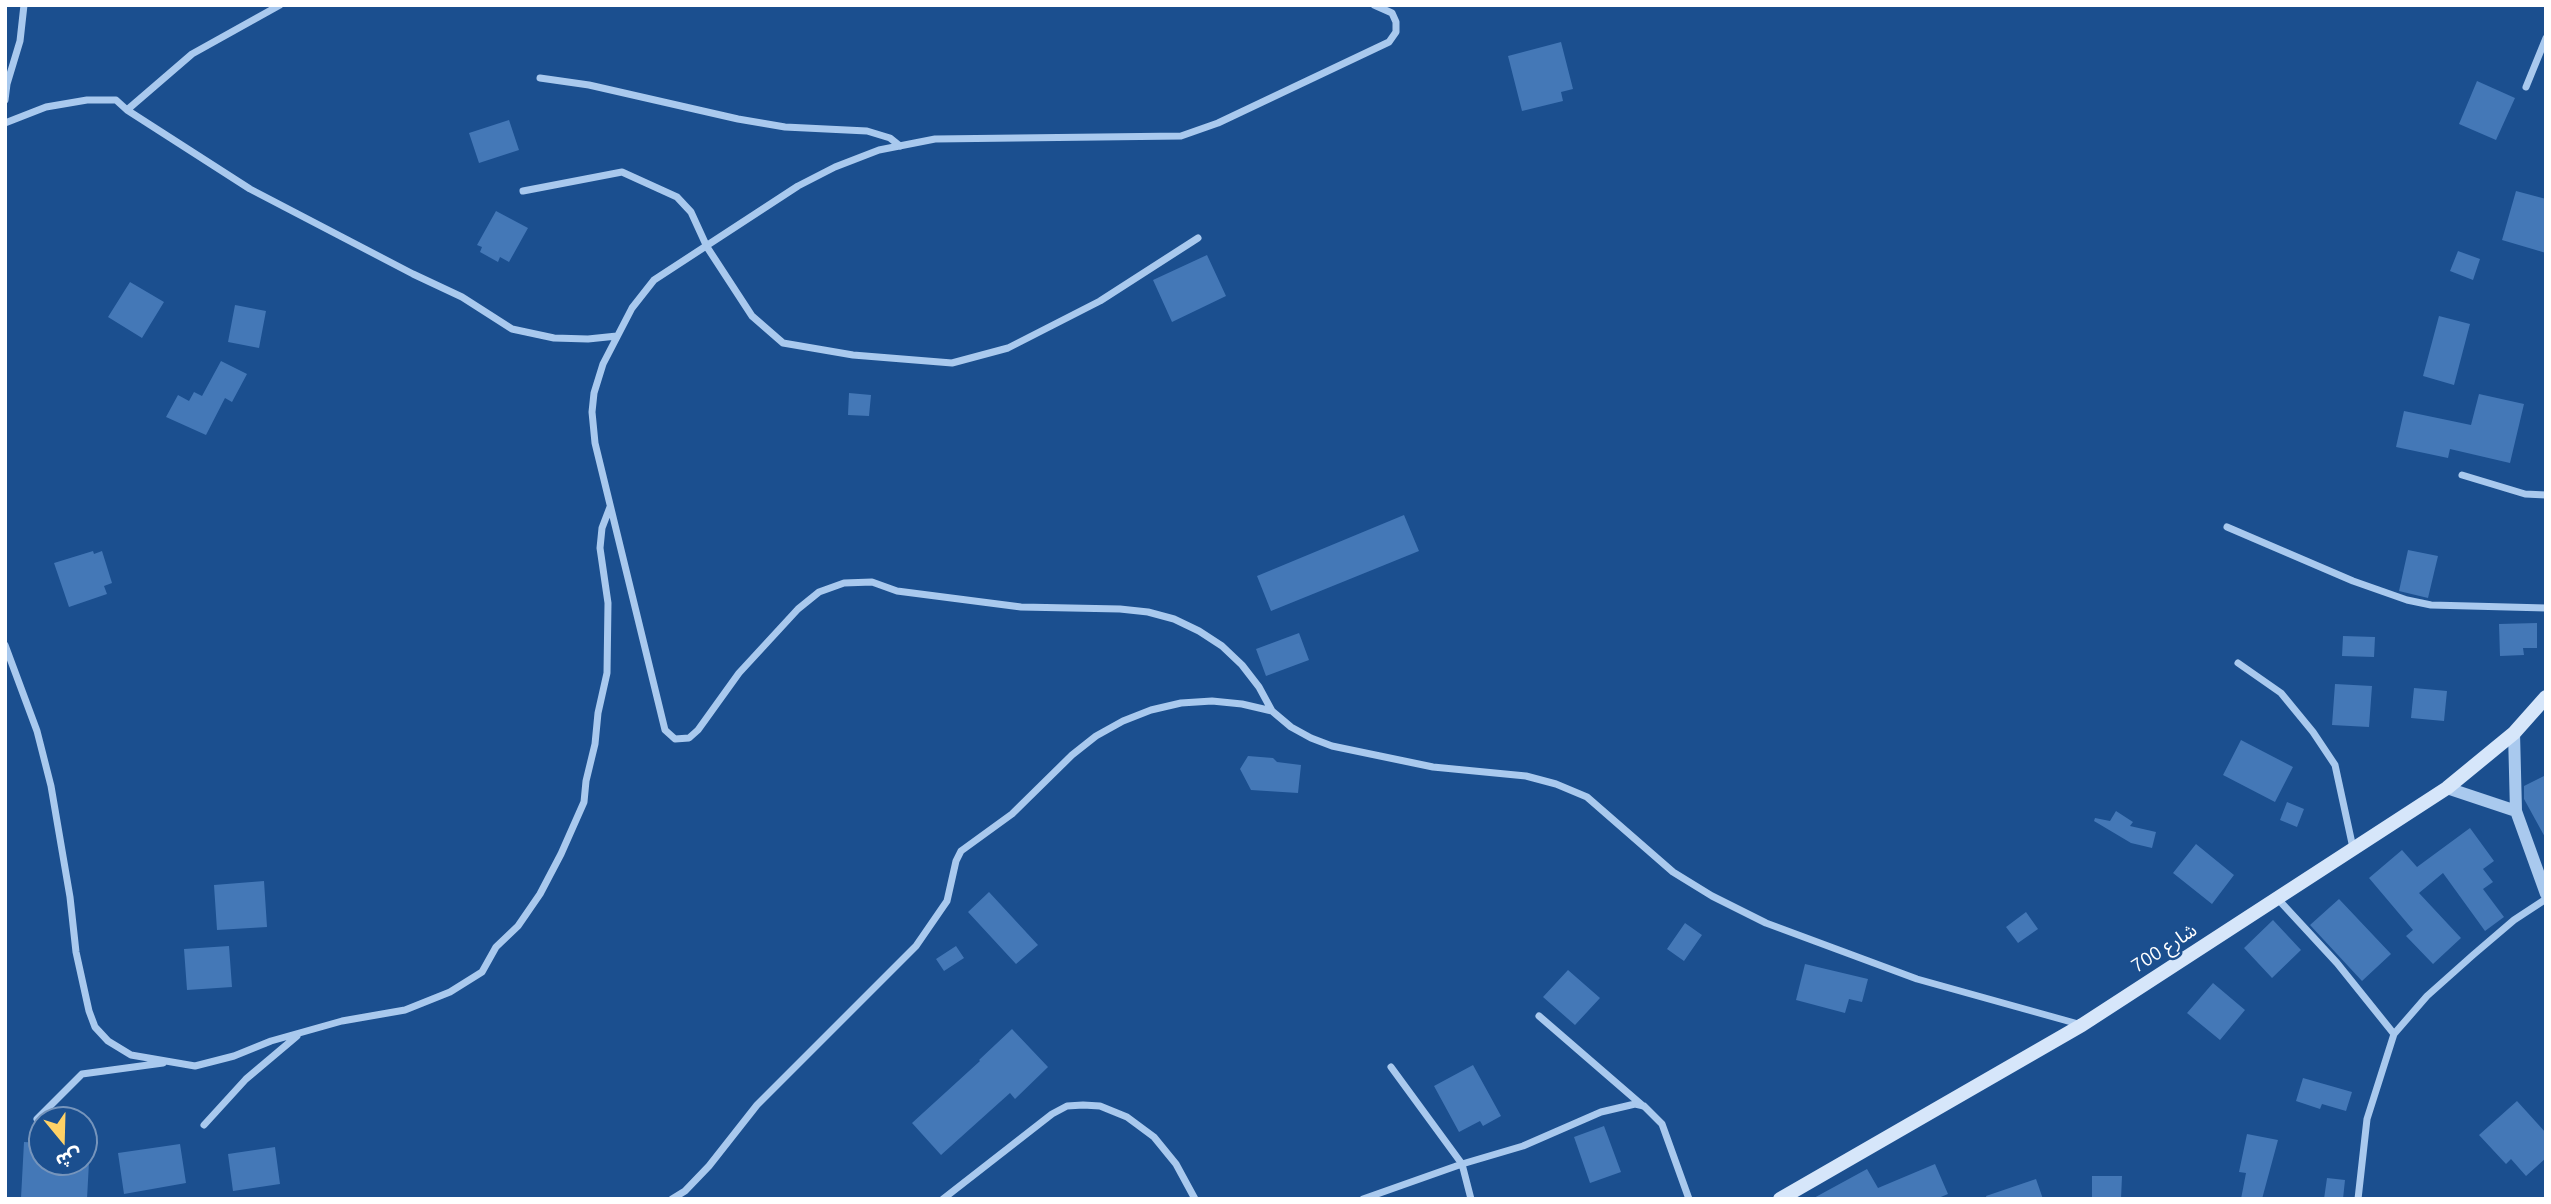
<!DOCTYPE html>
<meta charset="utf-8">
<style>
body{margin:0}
#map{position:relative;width:2551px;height:1204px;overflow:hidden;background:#1b4f8f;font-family:Ubuntu,"Noto Sans Arabic",sans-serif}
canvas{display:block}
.frame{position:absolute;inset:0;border:7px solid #fff;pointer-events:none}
.north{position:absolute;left:28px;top:1106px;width:70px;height:70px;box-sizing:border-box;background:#1b4f8f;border:2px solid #7695bc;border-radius:50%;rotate:161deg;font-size:19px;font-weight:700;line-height:28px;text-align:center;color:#fff}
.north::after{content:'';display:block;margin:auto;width:24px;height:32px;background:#ffd166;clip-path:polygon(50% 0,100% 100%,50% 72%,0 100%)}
</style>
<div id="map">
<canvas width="2551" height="1204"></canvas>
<div class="frame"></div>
<div class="north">ش</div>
</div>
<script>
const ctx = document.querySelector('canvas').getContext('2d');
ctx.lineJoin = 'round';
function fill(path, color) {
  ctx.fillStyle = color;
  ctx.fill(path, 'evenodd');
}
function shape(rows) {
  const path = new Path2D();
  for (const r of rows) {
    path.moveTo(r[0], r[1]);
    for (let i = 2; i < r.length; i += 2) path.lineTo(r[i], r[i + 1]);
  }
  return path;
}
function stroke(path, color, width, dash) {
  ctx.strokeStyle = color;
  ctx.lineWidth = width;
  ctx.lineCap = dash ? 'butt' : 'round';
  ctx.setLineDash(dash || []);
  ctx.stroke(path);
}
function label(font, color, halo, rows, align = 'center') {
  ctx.font = font + ' Ubuntu,"Noto Sans Arabic",sans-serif';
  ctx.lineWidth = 5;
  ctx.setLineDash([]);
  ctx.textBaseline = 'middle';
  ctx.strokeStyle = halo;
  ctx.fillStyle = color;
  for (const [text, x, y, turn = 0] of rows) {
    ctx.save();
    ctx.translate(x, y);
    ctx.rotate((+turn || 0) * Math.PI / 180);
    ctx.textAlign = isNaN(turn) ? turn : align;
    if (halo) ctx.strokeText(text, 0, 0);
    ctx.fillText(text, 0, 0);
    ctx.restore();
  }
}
fill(shape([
 [1561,42,1573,89,1561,92,1563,101,1522,111,1508,56],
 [2477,81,2515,98,2496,140,2459,124],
 [509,120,519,150,479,163,469,133],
 [2516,191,2546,199,2546,253,2502,240],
 [496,211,528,228,509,262,500,257,498,262,480,252,482,247,477,245],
 [2458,251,2480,259,2473,280,2450,271],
 [1207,255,1226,296,1172,322,1153,280],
 [130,282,164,302,142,338,108,317],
 [235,305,266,311,259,348,228,342],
 [2439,316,2470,324,2454,385,2423,376],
 [221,361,247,374,232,402,225,398,206,435,166,417,178,395,189,401,194,392,202,396],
 [849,393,871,395,869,416,848,415],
 [2479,394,2524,404,2510,463,2450,449,2448,458,2396,447,2404,411,2471,425],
 [1404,515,1419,551,1271,611,1257,576],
 [2408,550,2438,556,2428,598,2399,591],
 [93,551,94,554,102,551,112,583,104,586,107,594,69,607,54,563],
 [2537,623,2537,648,2523,648,2524,655,2500,656,2499,624],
 [1299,633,1309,660,1266,676,1256,649],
 [2343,636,2375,637,2374,657,2342,656],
 [2335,684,2372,686,2369,727,2332,725],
 [2414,688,2447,691,2444,721,2411,718],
 [2241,740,2293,767,2275,802,2223,775],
 [1248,756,1273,758,1277,762,1301,765,1298,793,1251,790,1240,769],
 [2546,775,2546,839,2524,799,2524,786],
 [2287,802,2304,809,2297,827,2280,820],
 [2116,811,2133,822,2130,826,2156,832,2152,848,2131,843,2094,821,2095,818,2110,821],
 [2470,828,2494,861,2483,869,2493,882,2483,889,2504,917,2485,931,2443,873,2419,893,2461,938,2433,964,2406,936,2413,930,2369,878,2402,850,2417,867],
 [2196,844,2234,875,2212,904,2173,873],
 [264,881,267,927,217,930,214,885],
 [989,892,1038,945,1016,964,968,912],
 [2339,899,2391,954,2362,981,2310,925],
 [2026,912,2038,929,2018,943,2006,927],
 [2273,920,2301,950,2272,978,2244,948],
 [1685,923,1702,935,1684,961,1667,949],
 [229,946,232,987,187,990,184,949],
 [956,946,964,958,944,971,936,959],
 [1805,964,1868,979,1862,1002,1849,999,1845,1013,1796,1000],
 [1568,970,1600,998,1575,1025,1543,997],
 [2213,983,2245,1010,2220,1040,2187,1013],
 [1012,1029,1048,1067,1015,1099,1010,1093,941,1155,912,1123,980,1061,979,1060],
 [1473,1065,1501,1116,1483,1126,1480,1121,1459,1132,1434,1086],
 [2303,1078,2352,1092,2346,1111,2322,1104,2320,1109,2296,1101],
 [2517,1101,2546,1133,2546,1158,2526,1176,2511,1159,2506,1164,2479,1135],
 [1604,1126,1621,1172,1590,1183,1574,1137],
 [2247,1134,2278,1140,2262,1199,2241,1199,2246,1173,2239,1172],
 [24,1142,42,1143,42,1162,89,1162,87,1199,21,1198],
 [180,1144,186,1183,124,1194,118,1153],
 [275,1147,280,1184,233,1191,228,1154],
 [1935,1164,1948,1194,1936,1199,1812,1199,1867,1169,1878,1188],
 [2092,1176,2122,1176,2121,1199,2092,1199],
 [2327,1178,2345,1180,2343,1199,2324,1199],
 [2036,1179,2043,1199,1987,1199,1986,1196]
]), '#4478b7');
stroke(shape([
 [1374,5,1392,13,1396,22,1396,32,1389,42,1218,123,1181,136,935,139,879,150,835,167,798,186,654,280,632,308,603,364,594,393,592,412,595,443,665,730,675,739,689,738,698,730,739,673,798,609,819,592,844,583,872,582,897,591,1021,607,1120,609,1148,612,1174,619,1199,631,1222,646,1242,665,1259,687,1272,711,1291,727,1311,738,1332,746,1433,767,1526,776,1556,784,1587,797,1673,872,1712,896,1766,923,1917,979,2082,1025],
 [540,78,589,85,738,119,785,127,867,131,890,138,900,146],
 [2526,87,2546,38],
 [5,100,7,84,20,41,24,5],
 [127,110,192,54,280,5],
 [5,123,46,107,87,100,116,100,127,110,250,189,413,274,462,297,512,329,554,338,588,339,617,336],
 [523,191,622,172,677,197,691,212,707,247,752,316,783,343,853,355,952,363,1008,348,1100,301,1198,238],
 [2462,475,2525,494,2546,495],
 [2227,527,2353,581,2407,600,2431,605,2546,608],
 [5,645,37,731,51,786,70,897,76,952,89,1011,95,1027,108,1041,131,1055,195,1066,234,1056,271,1041,342,1021,405,1010,450,992,482,972,496,947,518,926,540,894,561,854,584,802,586,781,595,744,598,713,607,673,608,603,600,548,602,528,610,507],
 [2238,663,2281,693,2313,732,2335,765,2353,848],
 [2276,897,2337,963,2394,1034],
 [1539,1016,1643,1106],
 [1391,1067,1462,1164,1471,1199],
 [37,1119,82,1074,163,1063],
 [204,1125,246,1079,297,1036],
 [672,1199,685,1191,709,1166,757,1105,916,946,947,901,956,861,961,851,1012,814,1072,755,1096,736,1123,721,1151,710,1181,703,1212,701,1242,704,1272,711],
 [943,1199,1052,1114,1067,1106,1083,1105,1100,1106,1127,1117,1154,1137,1176,1164,1195,1199],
 [1363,1199,1462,1164,1523,1146,1601,1112,1635,1104,1644,1106,1662,1124,1689,1199],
 [2358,1199,2367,1119,2394,1034,2427,996,2473,955,2514,920,2546,899]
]), '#a9c9ee', 7);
stroke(shape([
 [2514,733,2516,811,2546,894],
 [2447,788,2516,811]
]), '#a9c9ee', 12);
stroke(shape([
 [1780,1199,2082,1025,2447,788,2514,733,2546,697]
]), '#d6e6fa', 14);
label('19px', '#fff', '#1b4f8f', [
 ["شارع 700",2164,948,-33]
]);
</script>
